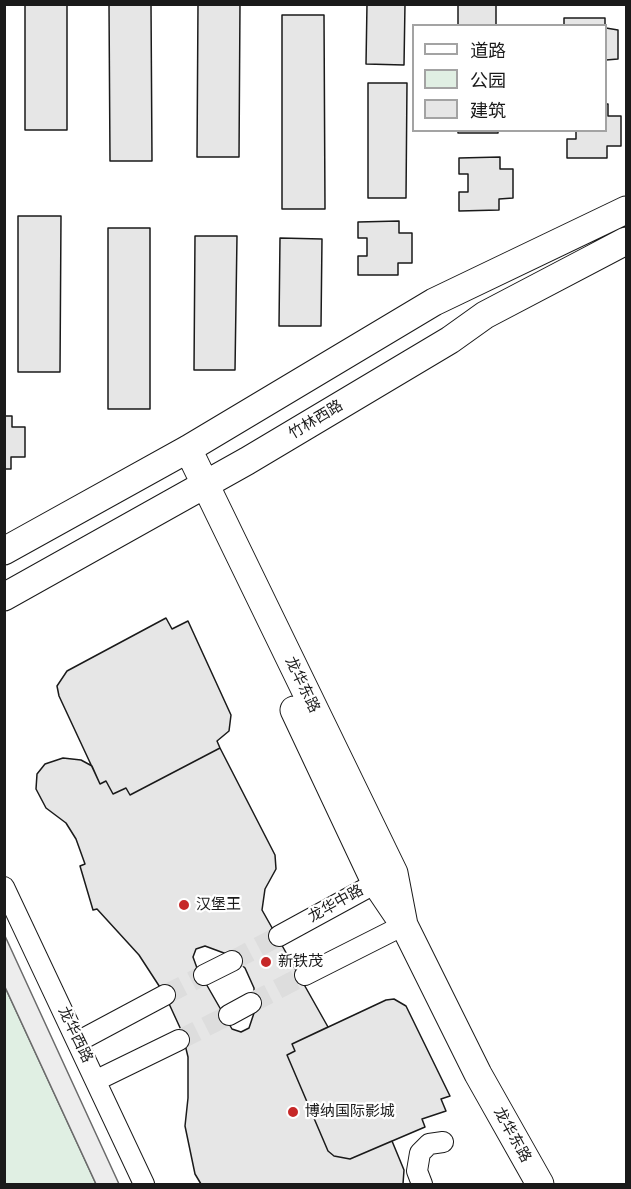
<!DOCTYPE html>
<meta charset="utf-8">
<style>
body{margin:0}
#map{position:relative;width:631px;height:1189px;overflow:hidden;background:#fff;font-family:Arial,"Noto Sans SC",sans-serif}
canvas{display:block}
.frame{position:absolute;inset:0;border:6px solid #1a1a1a;pointer-events:none}
.legend{position:absolute;left:412px;top:24px;width:195px;height:108px;box-sizing:border-box;background:#fff;border:2px solid #a3a3a3;margin:0;padding:8px 10px;list-style:none;font-size:18px;color:#1a1a1a}
.legend li{display:flex;align-items:center;gap:12px;height:30px}
.legend b{width:30px;border:2px solid #a3a3a3}
</style>
<div id="map">
<canvas width="631" height="1189"></canvas>
<div class="frame"></div>
<ul class="legend">
<li><b style="height:8px;background:#fff"></b>道路</li>
<li><b style="height:16px;background:#e0efe3"></b>公园</li>
<li><b style="height:16px;background:#e6e6e6"></b>建筑</li>
</ul>
</div>
<script>
const ctx = document.querySelector('canvas').getContext('2d');
ctx.lineJoin = 'round';
function fill(path, color) {
  ctx.fillStyle = color;
  ctx.fill(path, 'evenodd');
}
function shape(rows) {
  const path = new Path2D();
  for (const r of rows) {
    path.moveTo(r[0], r[1]);
    for (let i = 2; i < r.length; i += 2) path.lineTo(r[i], r[i + 1]);
  }
  return path;
}
function stroke(path, color, width, dash) {
  ctx.strokeStyle = color;
  ctx.lineWidth = width;
  ctx.lineCap = dash ? 'butt' : 'round';
  ctx.setLineDash(dash || []);
  ctx.stroke(path);
}
function label(font, color, halo, rows, align = 'center') {
  ctx.font = font + ' Arial,"Noto Sans SC",sans-serif';
  ctx.lineWidth = 4.5;
  ctx.setLineDash([]);
  ctx.textBaseline = 'middle';
  ctx.strokeStyle = halo;
  ctx.fillStyle = color;
  for (const [text, x, y, turn = 0] of rows) {
    ctx.save();
    ctx.translate(x, y);
    ctx.rotate((+turn || 0) * Math.PI / 180);
    ctx.textAlign = isNaN(turn) ? turn : align;
    if (halo) ctx.strokeText(text, 0, 0);
    ctx.fillText(text, 0, 0);
    ctx.restore();
  }
}
const green = shape([
 [5,987,96,1184,4,1184,5,987]
]);
fill(green, '#e0efe3');
stroke(green, '#6a6a6a', 1.5);
const parking = shape([
 [4,936,5,936,119,1184,96,1184,5,987,4,936]
]);
fill(parking, '#ededed');
stroke(parking, '#6a6a6a', 1.5);
const building = shape([
 [25,4,67,4,67,130,25,130,25,4],
 [109,4,151,4,152,161,110,161,109,4],
 [198,4,240,4,239,157,197,157,198,4],
 [367,4,405,4,404,65,366,64,367,4],
 [458,4,496,4,496,25,458,25,458,4],
 [282,15,324,15,325,209,282,209,282,15],
 [564,18,605,18,605,26,564,26,564,18],
 [606,28,618,30,618,59,606,60,606,28],
 [368,83,407,83,406,198,368,198,368,83],
 [606,104,608,104,608,116,621,116,621,146,607,146,607,158,567,158,567,139,576,139,576,130,606,130,606,104],
 [458,130,498,130,498,133,458,133,458,130],
 [500,157,500,169,513,169,513,198,499,199,499,210,459,211,459,192,468,192,468,174,459,174,459,158,500,157],
 [18,216,61,216,60,372,18,372,18,216],
 [399,221,399,233,412,233,412,263,398,263,398,275,358,275,358,256,367,256,367,238,358,238,358,222,399,221],
 [108,228,150,228,150,409,108,409,108,228],
 [195,236,237,236,235,370,194,370,195,236],
 [280,238,322,239,321,326,279,326,280,238],
 [4,416,12,416,12,427,25,427,25,457,11,457,11,469,4,469,4,416],
 [166,618,172,629,188,621,231,715,229,731,217,741,220,748,130,795,126,788,113,794,106,781,100,784,59,696,57,686,67,671,166,618],
 [220,748,275,855,276,869,265,889,262,910,328,1027,292,1044,295,1051,287,1055,328,1151,334,1156,350,1159,392,1141,404,1170,403,1184,201,1184,195,1174,185,1126,188,1098,188,1057,182,1032,165,995,139,955,97,909,93,910,80,866,85,864,76,839,66,823,46,808,36,789,37,774,45,764,63,758,81,760,92,766,100,784,106,781,113,794,126,788,130,795,220,748],
 [205,946,232,956,245,968,254,988,254,1013,249,1028,241,1032,232,1029,197,968,193,957,196,949,205,946],
 [394,999,406,1006,450,1096,441,1099,446,1111,422,1119,425,1127,350,1159,334,1156,328,1151,287,1055,295,1051,292,1044,386,1000,394,999]
]);
fill(building, '#e6e6e6');
stroke(building, '#1a1a1a', 1.5);
stroke(shape([
 [232,961,279,936],
 [165,995,204,975],
 [251,1003,305,975],
 [179,1040,229,1015]
]), '#ddd', 20, [20, 10]);
const street = shape([
 [4,887,144,1184],
 [279,936,387,877],
 [204,975,232,961],
 [305,975,404,925],
 [229,1015,251,1003],
 [79,1041,165,995],
 [97,1080,179,1040],
 [422,1184,417,1171,420,1153,429,1144,443,1142]
]);
const secondary = shape([
 [188,449,394,873,404,925,478,1074,540,1184],
 [4,551,188,449,434,302,626,210],
 [4,597,247,461,450,340,485,315,626,241],
 [294,710,375,882,398,916]
]);
stroke(street, '#1a1a1a', 22);
stroke(secondary, '#1a1a1a', 29);
stroke(street, '#fff', 20);
stroke(secondary, '#fff', 27);
for (const [x, y, r, color] of [
 [184,905,6,"#c62828"],
 [266,962,6,"#c62828"],
 [293,1112,6,"#c62828"]
]) {
  const dot = new Path2D();
  dot.arc(x, y, r, 0, 2 * Math.PI);
  ctx.fillStyle = color;
  ctx.fill(dot);
  stroke(dot, '#fff', 2);
}
label('15px', '#1a1a1a', '#fff', [
 ["竹林西路",316,420,-31],
 ["龙华东路",302,685,64],
 ["龙华中路",336,904,-29],
 ["龙华西路",75,1035,64],
 ["龙华东路",512,1135,61]
]);
label('15px', '#1a1a1a', '#fff', [
 ["汉堡王",196,905],
 ["新铁茂",278,962],
 ["博纳国际影城",305,1112]
], 'left');
</script>
